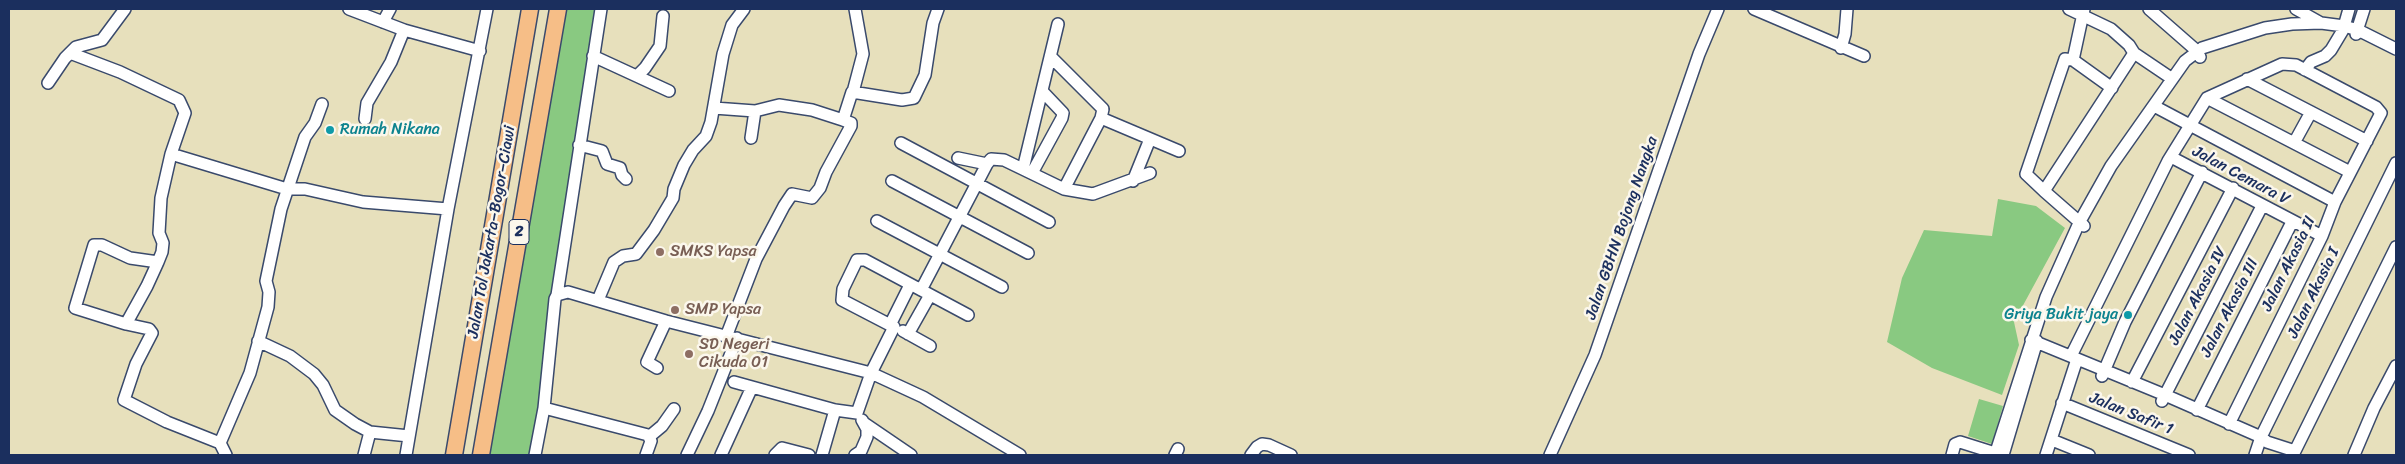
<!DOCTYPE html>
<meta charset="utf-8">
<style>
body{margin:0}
#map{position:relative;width:2405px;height:464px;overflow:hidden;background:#e7e0bc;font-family:Sriracha,sans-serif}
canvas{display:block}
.frame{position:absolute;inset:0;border:10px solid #1b2f5e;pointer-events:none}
</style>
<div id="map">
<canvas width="2405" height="464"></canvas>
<div class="frame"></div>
</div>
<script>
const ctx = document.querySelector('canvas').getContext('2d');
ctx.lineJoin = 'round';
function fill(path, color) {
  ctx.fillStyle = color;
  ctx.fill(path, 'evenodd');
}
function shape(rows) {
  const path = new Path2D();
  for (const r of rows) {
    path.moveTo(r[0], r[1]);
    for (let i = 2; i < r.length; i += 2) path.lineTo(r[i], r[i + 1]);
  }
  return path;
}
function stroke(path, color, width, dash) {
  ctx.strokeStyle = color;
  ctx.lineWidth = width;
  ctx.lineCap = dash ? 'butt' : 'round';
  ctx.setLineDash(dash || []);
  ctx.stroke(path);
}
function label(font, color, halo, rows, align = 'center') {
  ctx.font = font + ' Sriracha,sans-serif';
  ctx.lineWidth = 5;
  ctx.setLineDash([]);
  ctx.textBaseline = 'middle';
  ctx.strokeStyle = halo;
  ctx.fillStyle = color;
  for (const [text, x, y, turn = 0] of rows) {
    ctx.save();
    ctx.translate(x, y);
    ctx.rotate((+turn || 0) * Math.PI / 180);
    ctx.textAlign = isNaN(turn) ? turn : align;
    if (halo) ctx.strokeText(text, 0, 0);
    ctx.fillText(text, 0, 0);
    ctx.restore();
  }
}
fill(shape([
 [558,9,605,9,535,455,481,455],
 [1998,199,2036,206,2065,228,2014,322,2019,345,2002,395,1932,368,1887,342,1902,278,1924,230,1992,236],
 [1979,399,2003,406,1992,444,1968,436]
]), '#89c981');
const minor = shape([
 [349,9,404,30,480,51],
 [1754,9,1864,56],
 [2069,9,2111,29,2129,45,2134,53,2044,191,2084,226],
 [2084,9,2073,60,2112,88],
 [2149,9,2197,51,2200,57],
 [2296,9,2321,23],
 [383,22,390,9],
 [2356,34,2364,9],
 [1841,48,1845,34,1847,9],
 [70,53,120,72,179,100,185,113,171,154],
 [2134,53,2171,78],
 [593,56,669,91],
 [2305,70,2311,62,2325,56,2331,50,2343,30,2349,9],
 [637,76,645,68,660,46,663,16],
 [2247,79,2367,141],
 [48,83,65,58,76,47,102,40,125,9],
 [853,92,863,54,855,9],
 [2207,98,2350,172],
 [2154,106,2335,202],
 [714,108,755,111,751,138],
 [755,111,779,105,812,110,843,120],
 [1101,118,1179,151],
 [365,119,367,103,391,62,404,30],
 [901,143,1049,222],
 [2294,143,2311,112],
 [579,145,602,151,607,164,620,168,622,175,626,179],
 [2171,157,2322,236],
 [958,158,987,164],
 [1023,169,1058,24],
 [1032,173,1062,118,1063,113,1043,92],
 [892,181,1028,253],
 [1133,181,1150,139],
 [1064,189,1093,194,1150,173],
 [2044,191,2026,174,2065,59,2073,60],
 [877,221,1002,287],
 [158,262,130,258,102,245,94,245,75,308,126,324,147,286,158,262,162,252,163,243,159,233,161,198,171,154,287,189,305,189,363,202,448,209],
 [921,290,987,164,991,159,1004,160,1064,189,1101,118,1103,109,1051,57],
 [557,295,601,9],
 [598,300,614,262,623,256,636,254,654,230,673,198,674,189,684,165,693,150,706,136,711,122,723,54,732,25,744,9],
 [126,324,149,329,152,333,136,364,124,400,167,422,220,443,226,455],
 [890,325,910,285],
 [903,331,930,346],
 [908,334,930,295],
 [726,337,756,259,784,206,792,194,812,198,820,188,826,172,851,126,851,123,843,120,852,92,902,100,914,98,925,75,933,23,938,9],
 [2031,340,2165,395,2261,437,2267,442,2295,451,2396,247],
 [258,341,290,356,314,374,323,385,335,410,355,424,370,432,409,436],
 [2071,356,2168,161,2207,98,2282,64,2296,65,2376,107,2381,113,2335,202,2322,236,2229,424],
 [657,368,647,362,666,321],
 [2102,376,2125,322,2202,172],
 [734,382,835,410,857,413,871,373,894,327,842,300,843,289,857,260,865,260,968,315],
 [2132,382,2233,188],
 [2162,401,2262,206],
 [2062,403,2189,455],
 [544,408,648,435,651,441,646,455],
 [2197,410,2292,222],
 [864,423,911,455],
 [650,436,662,426,674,409],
 [2052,440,2089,455],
 [220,443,250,373,268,307,269,292,266,281,281,209,305,137,315,123,322,104],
 [364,455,370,432],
 [406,455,448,209,487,9],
 [535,455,544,408,555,299,557,295,568,292,666,321,871,373,923,397,1020,455],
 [687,455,708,411,737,338],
 [721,455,752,387],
 [775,455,782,448,809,455],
 [822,455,835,410],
 [855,455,861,451,867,437,867,429,862,420],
 [1175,455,1178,449],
 [1251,455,1257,447,1262,444,1269,445,1291,455],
 [1550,455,1595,355,1699,54,1718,9],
 [1952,455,1955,444,1960,442,1995,453],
 [1995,455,2046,297,2079,223,2111,166,2185,61,2202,48,2265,28,2292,24,2321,23,2344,26,2358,30,2396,49],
 [2003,455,2037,341],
 [2046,455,2077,359],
 [2255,455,2261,437,2396,163],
 [2354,455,2374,408,2396,366]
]);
const highway = shape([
 [454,455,530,9],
 [481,455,558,9]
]);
stroke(minor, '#3a4a6c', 14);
stroke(highway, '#3a4a6c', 19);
stroke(minor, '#fff', 11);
stroke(highway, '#f6be87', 16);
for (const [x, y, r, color] of [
 [330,130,5,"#0f9aa8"],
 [660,252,5,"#8d6e63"],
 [675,310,5,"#8d6e63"],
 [2128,315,5,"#0f9aa8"],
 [689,354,5,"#8d6e63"]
]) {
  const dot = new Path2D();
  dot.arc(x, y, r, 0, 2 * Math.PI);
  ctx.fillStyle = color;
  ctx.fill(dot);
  stroke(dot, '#fbf7ec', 2);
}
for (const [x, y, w] of [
 [519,232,20]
]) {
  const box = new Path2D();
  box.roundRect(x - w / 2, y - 12.5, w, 25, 4);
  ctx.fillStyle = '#fbf7ec';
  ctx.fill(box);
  stroke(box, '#1b2f5e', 1);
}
label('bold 15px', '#1b2f5e', null, [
 ["2",519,232]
]);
label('16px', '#0d838f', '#fbf7ec', [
 ["Rumah Nikana",340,130],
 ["Griya Bukit jaya",2118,315,"right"]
], 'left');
label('16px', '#1b2f5e', '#fbf7ec', [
 ["Jalan Cemara V",2241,176,28],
 ["Jalan GBHN Bojong Nangka",1622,228,-71],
 ["Jalan Tol Jakarta–Bogor–Ciawi",492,232,-80],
 ["Jalan Akasia II",2289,264,-64],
 ["Jalan Akasia I",2314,293,-64],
 ["Jalan Akasia IV",2198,296,-63],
 ["Jalan Akasia III",2230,308,-63],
 ["Jalan Safir 1",2131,414,22]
]);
label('16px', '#785e54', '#fbf7ec', [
 ["SMKS Yapsa",670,252],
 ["SMP Yapsa",685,310],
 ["SD Negeri",699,345],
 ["Cikuda 01",699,363]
], 'left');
</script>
